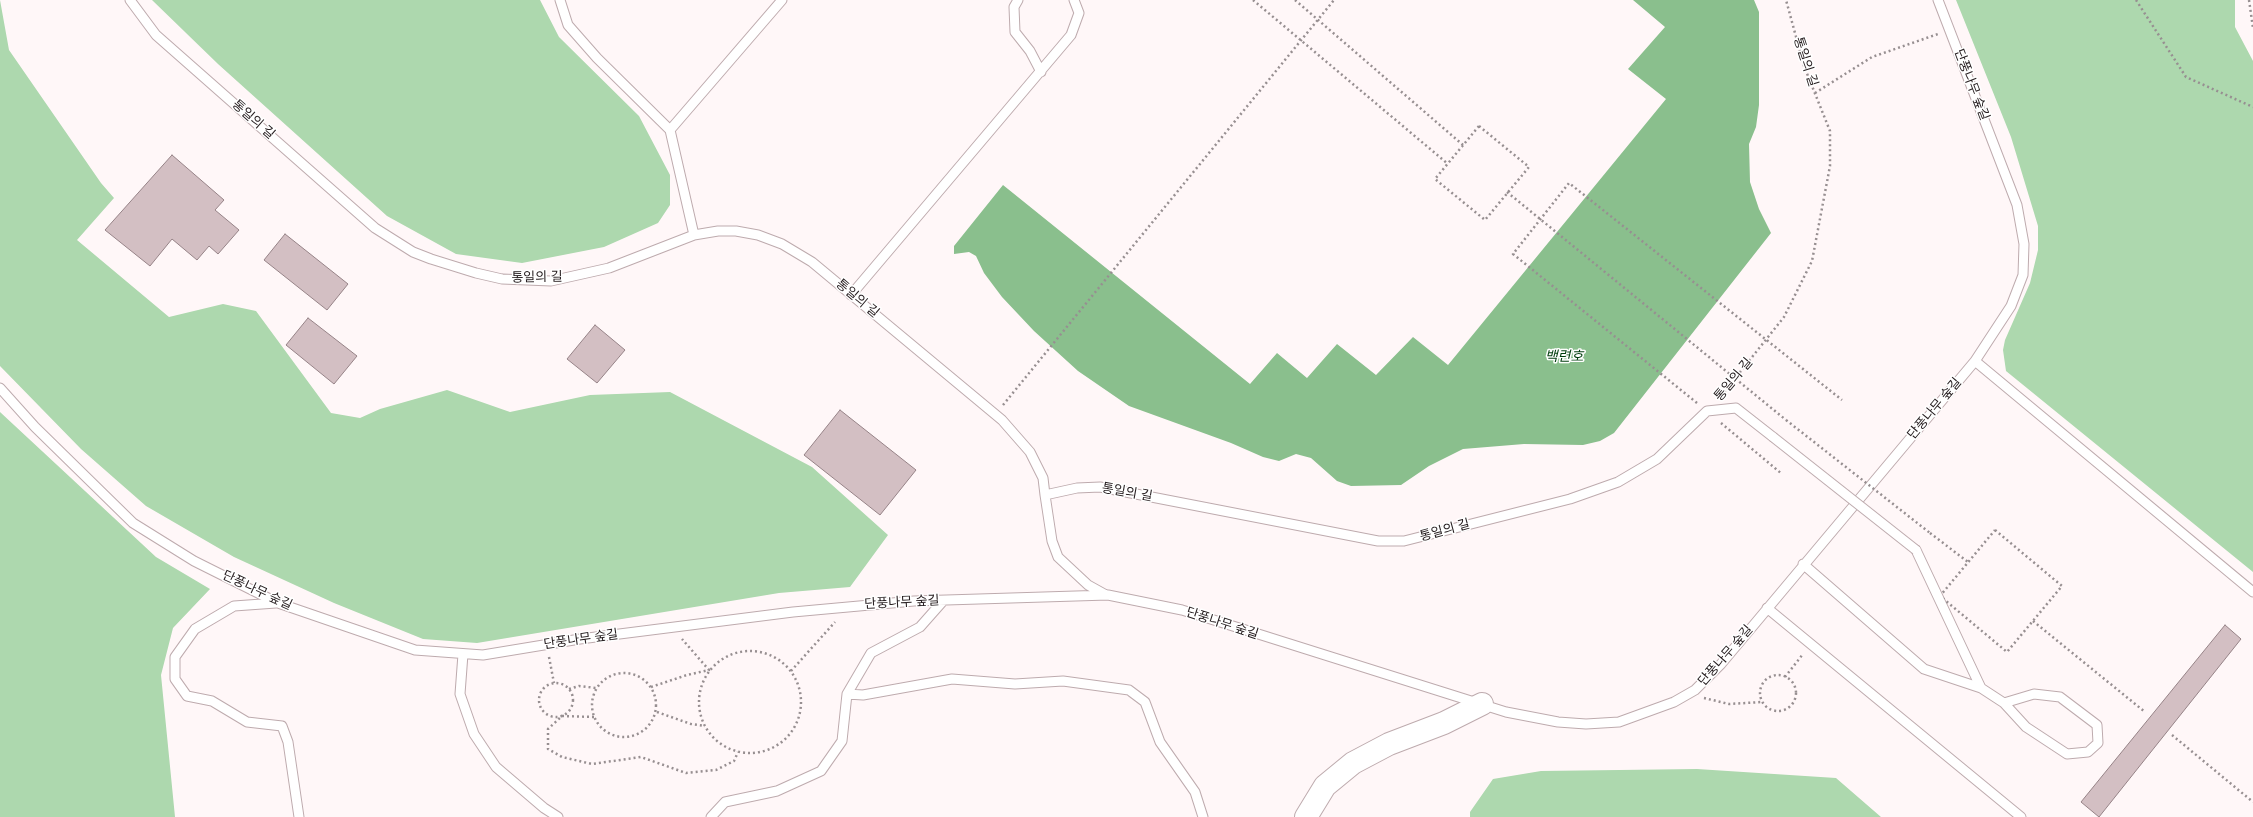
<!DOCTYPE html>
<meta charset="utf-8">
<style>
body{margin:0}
canvas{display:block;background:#fff7f8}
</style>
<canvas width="2253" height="817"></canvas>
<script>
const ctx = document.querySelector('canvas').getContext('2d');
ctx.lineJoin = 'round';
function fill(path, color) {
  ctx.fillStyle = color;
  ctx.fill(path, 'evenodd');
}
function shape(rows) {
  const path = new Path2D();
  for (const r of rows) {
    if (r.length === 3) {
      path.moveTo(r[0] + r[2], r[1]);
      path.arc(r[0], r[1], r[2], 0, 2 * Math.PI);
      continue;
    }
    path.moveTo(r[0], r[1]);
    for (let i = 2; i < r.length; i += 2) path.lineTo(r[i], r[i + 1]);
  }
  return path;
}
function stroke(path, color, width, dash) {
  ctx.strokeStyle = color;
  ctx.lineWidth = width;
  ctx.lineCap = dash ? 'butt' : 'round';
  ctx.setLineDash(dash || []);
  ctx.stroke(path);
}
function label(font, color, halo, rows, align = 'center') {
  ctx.font = font + ' Poppins,"Noto Sans KR",sans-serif';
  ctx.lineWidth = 3;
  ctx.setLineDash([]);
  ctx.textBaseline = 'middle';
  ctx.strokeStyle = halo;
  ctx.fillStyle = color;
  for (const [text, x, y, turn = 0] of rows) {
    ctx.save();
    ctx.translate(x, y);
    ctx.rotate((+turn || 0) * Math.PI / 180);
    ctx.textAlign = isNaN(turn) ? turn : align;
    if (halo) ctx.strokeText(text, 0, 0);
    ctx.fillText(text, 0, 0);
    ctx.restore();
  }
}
fill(shape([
 [0,0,9,50,101,183,114,198,77,240,169,317,223,304,256,311,331,413,360,418,380,409,447,390,510,412,590,395,670,392,812,467,888,535,850,587,779,593,477,643,423,639,334,603,234,557,146,506,81,449,0,366],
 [152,0,540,0,559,37,639,116,670,175,670,205,658,223,604,247,522,263,456,254,387,216,218,64],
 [1956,0,2235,0,2235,27,2253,61,2253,572,2006,371,2003,350,2005,340,2030,283,2038,250,2038,226,2011,137],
 [0,412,156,557,210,589,173,628,161,675,175,817,0,817],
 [1697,769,1836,778,1881,817,1470,817,1470,812,1493,779,1541,771]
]), '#add8ae');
fill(shape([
 [1633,0,1754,0,1759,12,1759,105,1756,127,1749,144,1750,182,1759,209,1771,233,1614,433,1600,441,1583,445,1524,444,1463,449,1429,466,1401,485,1351,486,1337,481,1311,458,1296,454,1279,461,1263,457,1231,443,1129,406,1078,371,1034,331,1002,297,984,273,976,256,969,252,954,254,954,246,1003,185,1250,384,1277,353,1307,378,1337,344,1376,375,1413,337,1448,365,1666,99,1628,69,1665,27]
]), '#8abf8d');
const building = shape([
 [172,155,224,200,215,210,239,230,218,254,209,246,197,260,172,239,150,266,105,230,172,155],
 [285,234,348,284,327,310,264,260,285,234],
 [308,318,357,356,334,384,286,345,308,318],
 [595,325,625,350,597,383,567,359,595,325],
 [840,410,916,470,880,515,804,455,840,410],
 [2225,625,2241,639,2099,817,2081,802,2225,625]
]);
fill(building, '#d3bfc3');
stroke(building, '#968387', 1);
const lane = shape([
 [130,0,156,35,375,228,413,252,431,259,476,273,502,279,551,281,609,268,694,235,718,231,736,231,758,235,782,244,812,262,1002,420,1030,452,1043,478,1045,495,1077,488,1100,487,1378,541,1404,541,1570,499,1618,482,1657,459,1707,411,1736,408,1773,437],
 [560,0,568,25,597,58,670,130,694,235],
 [1018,0,1014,7,1015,32,1030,51,1041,72],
 [670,130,782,0],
 [851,295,1071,35,1079,13,1074,0],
 [1975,361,2253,592],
 [0,388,35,427,133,523,194,561,278,603,415,650,483,655,580,639,793,612,914,601,1108,595,1182,610,1506,712,1558,722,1586,724,1619,722,1674,702,1695,690,1721,664,1975,361,2011,306,2023,275,2024,244,2017,205,1938,0],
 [1045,495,1052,541,1058,557,1088,585,1106,595],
 [1916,550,1981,688,2004,703,2026,727,2067,754,2088,752,2098,743,2097,725,2060,697,2034,694,2004,703],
 [1803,564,1924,669,1981,688],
 [276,603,234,606,195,629,175,657,175,679,187,696,212,701,247,722,282,726,288,742,299,817],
 [1767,608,2021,817],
 [463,654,460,694,474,734,496,767,544,808,558,817],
 [847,694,863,695,952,679,1015,684,1063,681,1129,690,1145,702,1160,742,1195,792,1203,817],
 [711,817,725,802,777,791,821,771,842,741,847,694,871,653,920,627,943,601]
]);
const secondary = shape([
 [1306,817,1325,786,1353,763,1389,744,1444,723,1482,704]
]);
stroke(lane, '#beabae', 11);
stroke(secondary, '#beabae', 24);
stroke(shape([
 [1253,0,1448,164],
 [1295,0,1463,145],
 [2136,0,2186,77,2253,107],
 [2249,0,2253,28],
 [1815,93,1872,57,1938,34],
 [1479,126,1529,167,1485,220,1435,179,1479,126],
 [1507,192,1786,420],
 [1721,396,1784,317,1812,261,1830,166,1830,131,1804,66,1786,0],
 [1697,403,1513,254,1569,183,1842,400],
 [1003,405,1334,0],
 [1721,423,1782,474],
 [1995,530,2062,586,2007,652,1940,596,1995,530],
 [1930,533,1968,562],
 [2033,621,2145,712],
 [750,702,51],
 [549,657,554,683],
 [791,671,835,622],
 [624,705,32],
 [1778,693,18],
 [1785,677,1803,654],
 [556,700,17],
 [651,687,687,675,709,670,682,639],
 [569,689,579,686,596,688],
 [1704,698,1729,704,1762,702],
 [657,712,691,724,705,726],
 [594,717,562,716,548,729,548,749,562,757,592,764,641,757,686,773,716,770,734,761,738,752],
 [2172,735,2253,802]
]), '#978f91', 2.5, [2, 3]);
stroke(lane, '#fff', 9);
stroke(secondary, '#fff', 22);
const laneBridge = shape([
 [1773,437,1916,550]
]);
stroke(laneBridge, '#beabae', 11, []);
stroke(shape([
 [1786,420,1930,533]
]), '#978f91', 2.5, [2, 3]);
stroke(laneBridge, '#fff', 9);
label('13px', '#282022', '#fff', [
 ["통일의 길",1805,62,72],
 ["단풍나무 숲길",1971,85,69],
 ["통일의 길",253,120,41],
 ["통일의 길",537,278,-1],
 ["통일의 길",857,299,40],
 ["통일의 길",1734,380,-50],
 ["단풍나무 숲길",1935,409,-50],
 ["통일의 길",1127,493,10],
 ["통일의 길",1445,531,-15],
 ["단풍나무 숲길",257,591,25],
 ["단풍나무 숲길",902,603,-3],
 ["단풍나무 숲길",1222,624,18],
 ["단풍나무 숲길",581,640,-8],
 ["단풍나무 숲길",1726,656,-49]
]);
label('italic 14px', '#003d0d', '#fff', [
 ["백련호",1564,357]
]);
</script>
